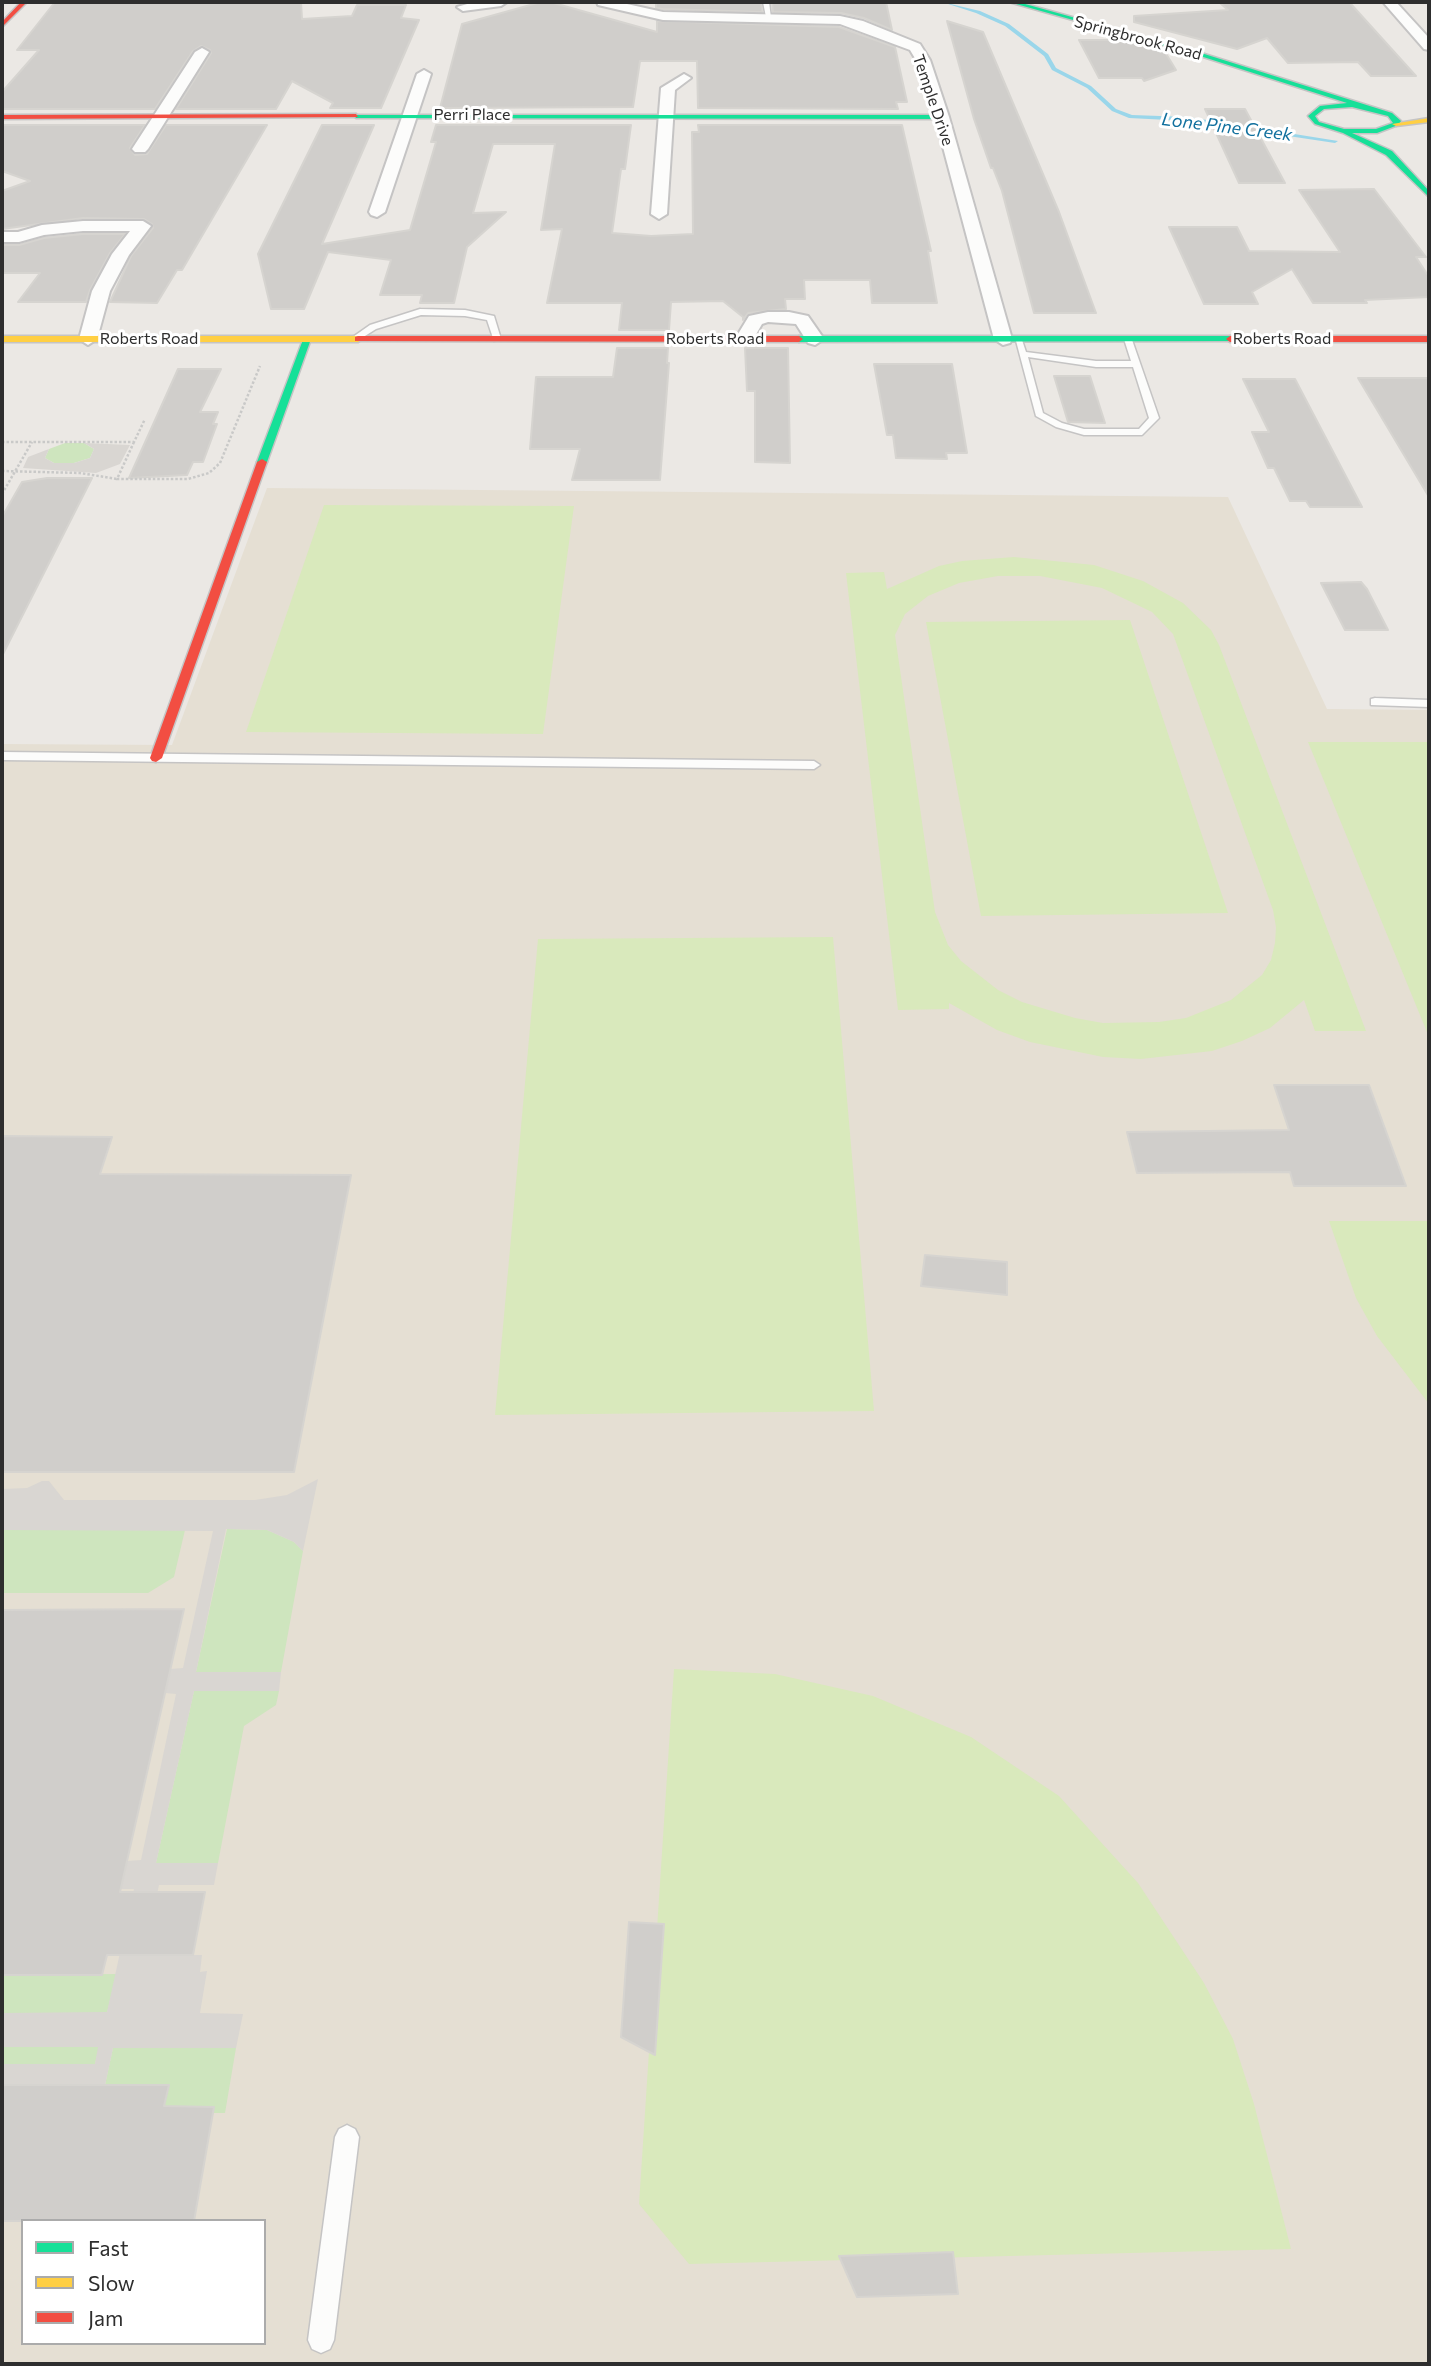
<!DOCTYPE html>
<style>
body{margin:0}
#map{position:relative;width:1431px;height:2366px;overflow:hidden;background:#ebe8e4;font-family:Commissioner,sans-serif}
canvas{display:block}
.frame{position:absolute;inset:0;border:4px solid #2e2e2e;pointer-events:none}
.legend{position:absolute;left:21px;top:2219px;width:245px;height:126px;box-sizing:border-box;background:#fff;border:2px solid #ababab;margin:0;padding:9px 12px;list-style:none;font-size:21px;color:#2e2e2e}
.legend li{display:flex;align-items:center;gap:14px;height:35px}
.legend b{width:35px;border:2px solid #ababab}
</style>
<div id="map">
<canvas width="1431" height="2366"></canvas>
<div class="frame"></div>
<ul class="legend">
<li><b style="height:9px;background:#16e098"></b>Fast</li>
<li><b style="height:9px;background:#ffcf43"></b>Slow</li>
<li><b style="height:9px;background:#f24e42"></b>Jam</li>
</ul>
</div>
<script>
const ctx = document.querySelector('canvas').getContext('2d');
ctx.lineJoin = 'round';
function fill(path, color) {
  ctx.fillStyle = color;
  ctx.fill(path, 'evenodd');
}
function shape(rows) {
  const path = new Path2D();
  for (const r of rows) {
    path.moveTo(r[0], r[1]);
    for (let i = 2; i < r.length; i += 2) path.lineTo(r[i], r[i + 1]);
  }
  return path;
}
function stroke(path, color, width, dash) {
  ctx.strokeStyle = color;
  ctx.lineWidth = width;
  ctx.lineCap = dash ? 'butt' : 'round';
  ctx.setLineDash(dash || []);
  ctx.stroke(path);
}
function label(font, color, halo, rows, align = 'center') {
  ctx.font = font + ' Commissioner,sans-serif';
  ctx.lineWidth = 6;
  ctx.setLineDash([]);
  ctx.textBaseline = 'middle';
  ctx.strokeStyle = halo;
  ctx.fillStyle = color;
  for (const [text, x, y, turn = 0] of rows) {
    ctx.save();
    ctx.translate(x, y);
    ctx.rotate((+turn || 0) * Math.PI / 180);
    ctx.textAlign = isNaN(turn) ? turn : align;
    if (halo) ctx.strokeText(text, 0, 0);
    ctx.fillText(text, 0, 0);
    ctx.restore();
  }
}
fill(shape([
 [267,488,1228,497,1327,709,1429,710,1429,2364,2,2364,2,744,172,745],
 [23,2221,264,2221,264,2343,23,2343]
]), '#e5dfd3');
fill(shape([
 [65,443,84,443,94,449,90,458,74,463,54,463,45,458,49,449],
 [227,1529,267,1530,294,1542,303,1551,281,1672,196,1672],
 [2,1530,185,1530,174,1577,148,1593,2,1593],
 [194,1691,279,1691,276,1705,244,1726,218,1863,156,1863],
 [116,1974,107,2013,2,2013,2,1975],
 [2,2047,99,2047,95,2064,2,2064],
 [113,2048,236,2048,225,2113,213,2113,214,2107,164,2106,168,2085,105,2085]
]), '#cee5be');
fill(shape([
 [324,505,574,506,543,734,246,732],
 [1014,557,1094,565,1143,581,1183,603,1211,630,1219,645,1366,1031,1315,1031,1304,1000,1270,1028,1242,1041,1212,1051,1141,1059,1103,1057,1030,1042,997,1030,949,1003,949,1009,898,1010,846,573,884,572,887,589,939,566,962,561],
 [998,576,1040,576,1102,588,1152,612,1173,634,1273,910,1276,927,1275,943,1271,960,1262,975,1231,1000,1186,1018,1159,1022,1103,1023,1075,1018,1022,1002,998,990,961,961,948,945,935,912,895,635,905,614,928,596,959,583],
 [1130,620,1228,913,981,916,926,622],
 [1308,742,1429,742,1429,1037],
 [833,937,874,1411,495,1415,538,939],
 [1329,1221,1429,1221,1429,1404,1377,1336,1356,1298],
 [674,1669,775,1674,873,1696,971,1737,1059,1796,1138,1883,1204,1983,1233,2039,1254,2104,1291,2249,689,2264,639,2204]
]), '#d9e9bc');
fill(shape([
 [84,443,130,445,120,464,96,473,23,468,28,457,49,449,45,458,54,463,74,463,90,458,94,449],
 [318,1479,303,1551,294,1542,267,1530,226,1529,196,1672,281,1672,279,1691,194,1691,156,1863,218,1863,214,1885,159,1885,144,1955,202,1955,200,1972,207,1971,200,2013,243,2014,236,2048,113,2048,105,2085,2,2085,2,2064,95,2064,98,2047,2,2047,2,2013,107,2012,134,1889,121,1889,127,1861,141,1860,176,1694,165,1693,170,1669,183,1668,213,1531,2,1530,2,1489,27,1488,42,1481,49,1481,64,1500,255,1500,287,1495]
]), '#d9d6d2');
fill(shape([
 [942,2,980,11,1009,24,1048,54,1056,68,1091,86,1116,109,1132,115,1188,117,1338,141,1335,143,1188,121,1129,118,1112,111,1087,88,1052,70,1044,56,1005,26,976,13,942,2]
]), '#9ad6ea');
const building = shape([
 [55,2,301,2,302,19,352,16,357,5,406,5,401,18,419,20,381,108,330,108,333,103,292,81,276,109,176,109,211,53,210,50,201,46,193,51,155,109,2,109,2,92,39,50,17,50,55,2],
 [541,2,550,2,657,32,657,21,839,27,895,47,907,102,896,102,898,109,698,108,697,61,640,61,633,107,440,108,462,24,541,2],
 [656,2,761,2,762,12,663,9,656,8,656,2],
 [772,2,886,2,892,30,864,18,841,13,773,12,772,2],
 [1220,3,1350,3,1416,76,1371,76,1358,62,1288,63,1267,38,1237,49,1134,22,1134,16,1228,10,1220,3],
 [947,21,983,32,1059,212,1096,313,1034,313,1002,191,993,168,991,168,974,119,947,21],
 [1079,40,1124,40,1165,52,1176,70,1144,81,1142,78,1099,78,1079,40],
 [1205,109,1245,109,1285,183,1239,183,1205,109],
 [2,125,145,125,130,148,135,155,147,154,166,125,267,125,182,270,177,270,157,303,110,302,131,256,153,228,152,224,144,219,83,218,2,229,2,191,30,181,2,171,2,125],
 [322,125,374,125,322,244,410,230,436,142,431,142,436,125,631,125,625,169,621,169,612,233,651,236,693,234,692,132,699,132,698,125,902,125,931,251,928,251,937,303,872,303,870,280,804,280,805,299,785,299,786,309,748,313,743,320,743,317,723,301,671,302,669,330,619,330,622,303,547,303,562,229,541,230,555,144,493,144,473,213,506,212,467,247,454,303,420,303,422,295,380,295,391,260,328,252,304,309,271,309,258,254,322,125],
 [1374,189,1426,257,1416,257,1429,277,1429,297,1365,300,1367,303,1313,303,1292,269,1252,292,1258,304,1204,304,1169,227,1237,227,1249,251,1340,252,1299,190,1374,189],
 [83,234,125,234,110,253,90,290,86,302,18,302,40,273,2,273,2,245,19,245,44,238,83,234],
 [617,348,668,348,667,363,669,363,660,480,572,480,580,449,530,449,536,377,613,377,617,348],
 [745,348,788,348,790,463,755,462,755,391,747,391,745,348],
 [874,364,952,364,967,453,946,453,947,459,896,458,893,435,887,435,874,364],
 [178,369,221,369,200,412,218,412,213,424,217,424,203,462,193,462,187,475,129,478,178,369],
 [1054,376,1090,376,1105,423,1068,422,1054,376],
 [1358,378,1429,378,1429,497,1376,408,1358,378],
 [1243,379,1295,379,1362,507,1310,507,1306,501,1290,501,1274,468,1268,468,1252,432,1269,432,1243,379],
 [47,478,92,478,2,656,2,517,22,482,47,478],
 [1361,582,1367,589,1388,630,1345,630,1321,583,1361,582],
 [1274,1085,1369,1085,1406,1186,1294,1186,1290,1172,1137,1173,1127,1132,1289,1130,1274,1085],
 [2,1136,112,1137,100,1174,351,1175,294,1472,2,1472,2,1136],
 [925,1255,1007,1262,1007,1295,921,1286,925,1255],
 [184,1609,120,1892,205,1892,193,1955,107,1955,102,1975,2,1975,2,1610,184,1609],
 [629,1922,664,1924,655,2055,621,2037,629,1922],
 [2,2085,169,2085,164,2106,214,2107,194,2221,2,2221,2,2085],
 [953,2252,958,2294,857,2297,839,2256,953,2252]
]);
fill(building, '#d0cecb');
stroke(building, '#d6d4d0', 2);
const lane = shape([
 [763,2,769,2,771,18,766,17,763,2],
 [420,309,465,310,494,316,501,339,494,341,487,320,465,316,421,315,376,329,357,341,350,339,370,325,420,309],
 [1015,337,1021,337,1026,352,1096,361,1131,361,1124,339,1131,337,1159,418,1142,435,1084,435,1056,427,1036,416,1015,337],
 [1028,357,1096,367,1133,367,1149,418,1139,429,1084,429,1062,423,1043,413,1028,357],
 [1375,698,1429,700,1429,707,1371,705,1371,699,1375,698],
 [2,752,814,761,820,765,814,769,2,760,2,752],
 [347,2125,355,2129,359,2137,334,2340,330,2349,321,2353,312,2349,308,2340,335,2137,339,2129,347,2125]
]);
const street = shape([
 [474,2,507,2,501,6,463,11,457,7,474,2],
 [597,2,618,2,663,12,840,16,863,21,920,44,930,60,949,117,1012,339,1010,343,1003,345,994,339,935,117,916,60,910,50,840,24,663,20,598,5,597,2],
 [1383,2,1396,2,1429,38,1429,50,1424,49,1383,2],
 [202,48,209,52,148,149,145,152,135,152,132,149,195,52,202,48],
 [424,70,431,74,385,212,377,217,371,215,369,212,417,74,424,70],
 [684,74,691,78,675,90,667,214,659,219,651,214,661,88,684,74],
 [83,221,143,221,151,226,129,255,110,291,97,339,88,345,79,339,92,291,112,254,130,231,83,231,44,235,19,242,2,242,2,232,18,232,42,225,83,221],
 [768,312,789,312,808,316,824,339,815,345,808,343,796,324,768,322,762,324,751,343,737,343,735,339,749,316,768,312]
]);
const fast = shape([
 [1009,2,1018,2,1198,52,1392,113,1401,121,1398,125,1377,133,1352,133,1392,151,1429,191,1429,197,1386,155,1343,133,1315,124,1308,116,1320,106,1347,103,1194,54,1009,2],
 [1352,107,1388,116,1393,123,1376,129,1344,129,1319,122,1315,116,1324,109,1352,107],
 [354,115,942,115,946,117,942,119,356,118,354,115],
 [1230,336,1234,339,1233,341,799,342,795,339,799,336,1230,336],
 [304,337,311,339,267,462,259,464,257,462,304,337]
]);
const slow = shape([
 [1429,118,1429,122,1396,126,1392,124,1429,118],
 [2,336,358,336,362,339,358,342,2,342,2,336]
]);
const jam = shape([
 [21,2,27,2,2,27,2,22,21,2],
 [356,114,358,117,2,119,2,115,356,114],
 [358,336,799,336,803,339,799,342,355,341,355,337,358,336],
 [1429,336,1429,342,1230,342,1226,339,1230,336,1429,336],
 [262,459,267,462,162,758,156,762,152,761,150,758,257,462,262,459]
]);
stroke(lane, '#c5c4c4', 3);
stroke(street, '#c5c4c4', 4);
stroke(fast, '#c5c4c4', 3);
stroke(slow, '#c5c4c4', 3);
stroke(jam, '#c5c4c4', 3);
stroke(shape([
 [2,442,134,442,145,419],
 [134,442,117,479,188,479,209,473,220,463,260,366],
 [2,471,80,473,117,479],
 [2,494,32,442]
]), '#c9c9c8', 2.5, [2.5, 2]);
fill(lane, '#fcfcfb');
fill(street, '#fcfcfb');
fill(fast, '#16e098');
fill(slow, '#ffcf43');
fill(jam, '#f24e42');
label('16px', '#2e2e2e', '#fff', [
 ["Springbrook Road",1138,38,15],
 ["Temple Drive",933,100,71],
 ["Perri Place",472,115],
 ["Roberts Road",149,339],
 ["Roberts Road",715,339],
 ["Roberts Road",1282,339]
]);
label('italic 18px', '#11709e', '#fff', [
 ["Lone Pine Creek",1227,127,7]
]);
</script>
